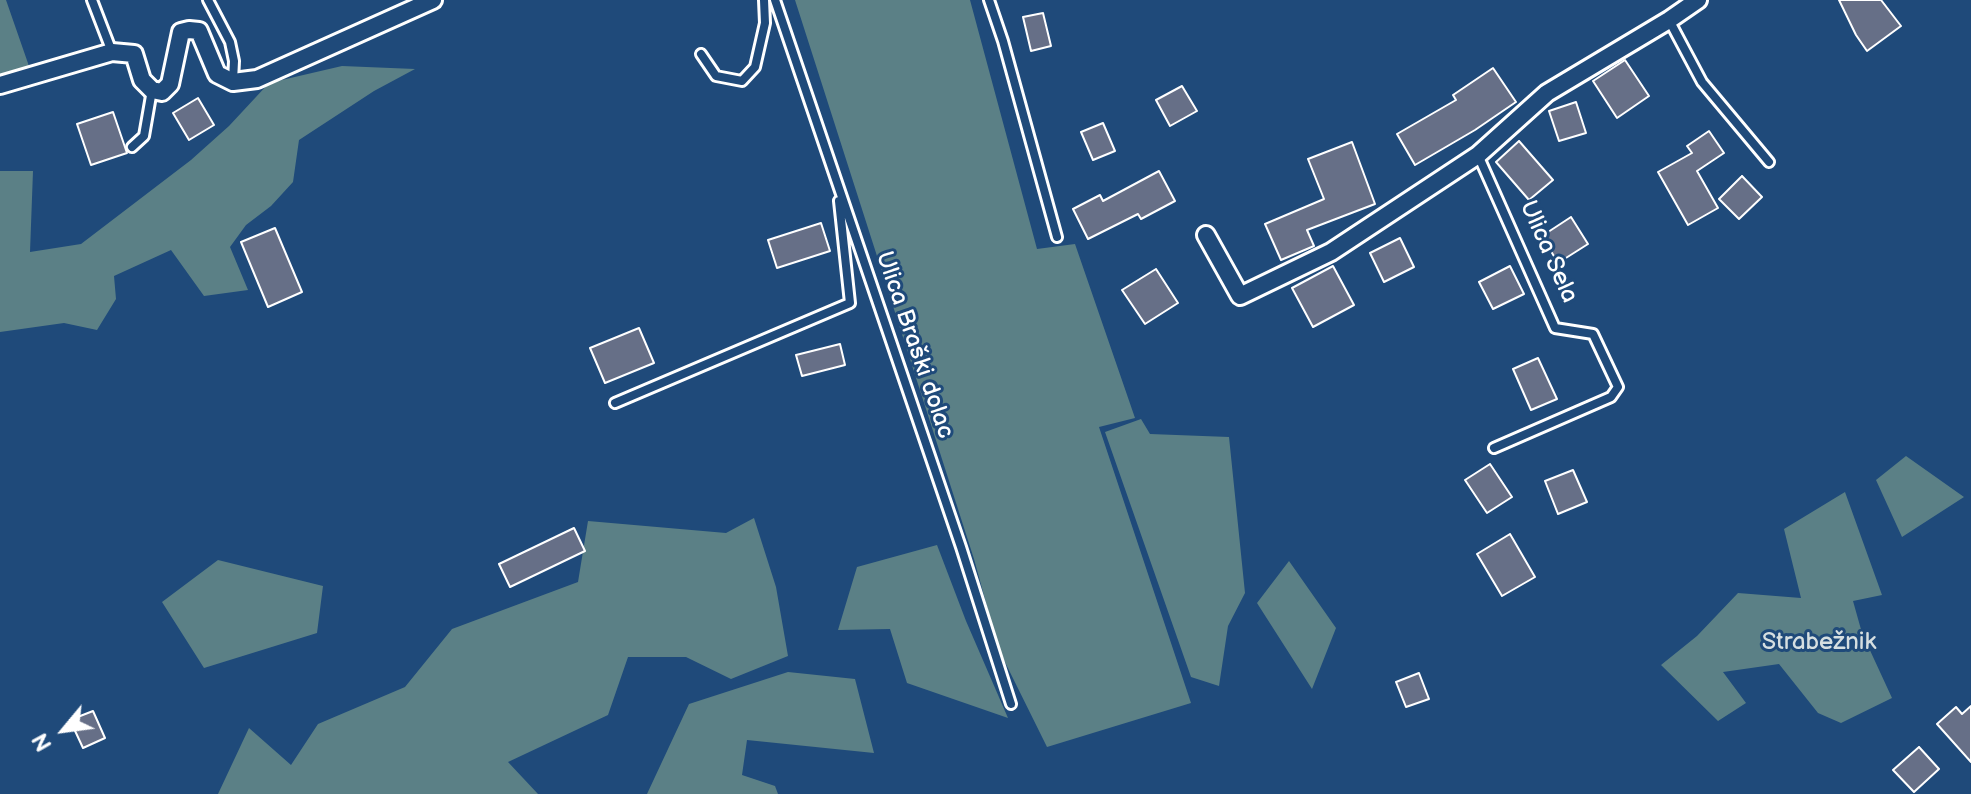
<!DOCTYPE html>
<meta charset="utf-8">
<style>
body{margin:0}
#map{position:relative;width:1971px;height:794px;overflow:hidden;background:#1f4a7a;font-family:"Balsamiq Sans",sans-serif}
canvas{display:block}
.north{position:absolute;left:24px;top:690px;width:80px;height:80px;-webkit-text-stroke:6px #1f4a7a;paint-order:stroke;rotate:241deg;font-size:22px;font-weight:700;line-height:32px;text-align:center;color:#fff}
.north::after{content:'';display:block;margin:auto;width:28px;height:36px;background:#fff;clip-path:polygon(50% 0,100% 100%,50% 72%,0 100%)}
</style>
<div id="map">
<canvas width="1971" height="794"></canvas>
<div class="north">N</div>
</div>
<script>
const ctx = document.querySelector('canvas').getContext('2d');
ctx.lineJoin = 'round';
function fill(path, color) {
  ctx.fillStyle = color;
  ctx.fill(path, 'evenodd');
}
function shape(rows) {
  const path = new Path2D();
  for (const r of rows) {
    path.moveTo(r[0], r[1]);
    for (let i = 2; i < r.length; i += 2) path.lineTo(r[i], r[i + 1]);
  }
  return path;
}
function stroke(path, color, width, dash) {
  ctx.strokeStyle = color;
  ctx.lineWidth = width;
  ctx.lineCap = dash ? 'butt' : 'round';
  ctx.setLineDash(dash || []);
  ctx.stroke(path);
}
function label(font, color, halo, rows, align = 'center') {
  ctx.font = font + ' "Balsamiq Sans",sans-serif';
  ctx.lineWidth = 6;
  ctx.setLineDash([]);
  ctx.textBaseline = 'middle';
  ctx.strokeStyle = halo;
  ctx.fillStyle = color;
  for (const [text, x, y, turn = 0] of rows) {
    ctx.save();
    ctx.translate(x, y);
    ctx.rotate((+turn || 0) * Math.PI / 180);
    ctx.textAlign = isNaN(turn) ? turn : align;
    if (halo) ctx.strokeText(text, 0, 0);
    ctx.fillText(text, 0, 0);
    ctx.restore();
  }
}
fill(shape([
 [0,0,6,0,30,69,0,86],
 [795,0,970,0,1037,249,1075,244,1135,418,1099,427,1191,703,1047,747,999,650,974,559],
 [342,66,415,69,374,91,299,140,293,182,271,206,246,225,230,247,248,290,204,296,171,250,114,276,116,299,97,330,64,323,0,332,0,171,33,171,30,252,81,244,191,160,229,126,269,83],
 [1141,419,1150,434,1229,437,1245,593,1228,626,1219,686,1191,677,1105,432],
 [1906,456,1964,497,1902,537,1876,480],
 [1845,492,1882,595,1853,601,1862,633,1892,698,1841,723,1818,713,1779,664,1723,672,1746,703,1718,721,1661,665,1697,636,1738,593,1801,598,1784,529],
 [754,518,776,587,788,656,731,679,686,657,628,657,608,715,508,762,538,794,218,794,249,728,291,765,318,724,405,687,452,629,578,582,588,521,726,533],
 [937,545,966,621,1008,718,907,683,890,629,838,630,857,567],
 [218,560,323,586,317,633,204,668,162,602],
 [1289,561,1336,628,1312,689,1257,603],
 [788,672,855,679,874,753,747,740,742,775,775,786,778,794,647,794,689,704]
]), '#5b8086');
const building = shape([
 [1839,0,1881,0,1901,26,1867,51,1856,35,1839,0],
 [1043,13,1051,46,1031,51,1023,17,1043,13],
 [1625,60,1649,96,1617,118,1593,81,1625,60],
 [1493,68,1516,102,1475,130,1415,165,1397,134,1456,100,1453,95,1493,68],
 [1182,86,1197,111,1170,126,1156,100,1182,86],
 [198,98,214,125,189,140,173,113,198,98],
 [1576,102,1586,133,1559,141,1549,111,1576,102],
 [113,112,127,153,91,165,77,124,113,112],
 [1103,123,1115,151,1093,160,1081,132,1103,123],
 [1709,131,1724,153,1697,171,1718,208,1688,225,1658,172,1692,153,1687,146,1709,131],
 [1519,141,1553,180,1529,200,1496,162,1519,141],
 [1352,142,1375,204,1307,230,1314,246,1281,260,1265,224,1324,199,1308,159,1352,142],
 [1159,171,1175,201,1141,219,1138,214,1088,239,1073,209,1100,195,1103,201,1159,171],
 [1742,176,1762,197,1739,219,1719,199,1742,176],
 [1571,217,1588,244,1558,263,1542,236,1571,217],
 [821,223,830,251,777,268,768,240,821,223],
 [275,228,302,292,268,307,241,242,275,228],
 [1400,238,1414,267,1384,282,1370,253,1400,238],
 [1333,266,1354,305,1313,327,1292,288,1333,266],
 [1510,266,1524,294,1493,309,1479,282,1510,266],
 [1156,269,1178,303,1145,324,1122,290,1156,269],
 [639,328,654,363,605,383,590,348,639,328],
 [840,344,845,365,802,376,796,355,840,344],
 [1538,358,1557,399,1531,410,1513,369,1538,358],
 [1490,464,1512,497,1487,513,1465,480,1490,464],
 [1573,470,1587,502,1558,514,1545,481,1573,470],
 [574,528,585,551,510,587,499,564,574,528],
 [1510,534,1535,577,1502,596,1477,554,1510,534],
 [1419,673,1429,699,1406,707,1396,682,1419,673],
 [1971,706,1971,762,1937,724,1956,707,1962,714,1971,706],
 [93,711,105,738,83,748,70,720,93,711],
 [1919,747,1939,769,1914,792,1893,770,1919,747]
]);
fill(building, '#666f87');
stroke(building, '#fff', 2);
const lane = shape([
 [92,0,112,52],
 [208,0,230,42,234,61,233,81],
 [775,0,961,547,1011,704],
 [989,0,1003,41,1057,237],
 [1669,20,1702,82,1769,162],
 [701,54,716,76,742,81,755,67,765,23,764,0],
 [132,147,144,136,152,90],
 [1478,155,1555,328,1593,334,1618,387,1611,397,1494,448],
 [615,403,850,303,839,201]
]);
const street = shape([
 [0,85,112,52,134,54,142,80,152,90,162,92,170,84,181,32,189,30,199,31,217,74,233,82,257,79,433,0],
 [1206,235,1240,296,1331,252,1478,155,1547,93,1669,20,1698,0]
]);
stroke(lane, '#fff', 14);
stroke(street, '#fff', 22);
stroke(lane, '#1f4a7a', 8);
stroke(street, '#1f4a7a', 16);
label('24px', '#fff', '#1f4a7a', [
 ["Ulica Sela",1548,252,66],
 ["Ulica Braški dolac",914,345,71]
]);
label('24px', '#d6dfe1', '#1f4a7a', [
 ["Strabežnik",1819,643]
]);
</script>
